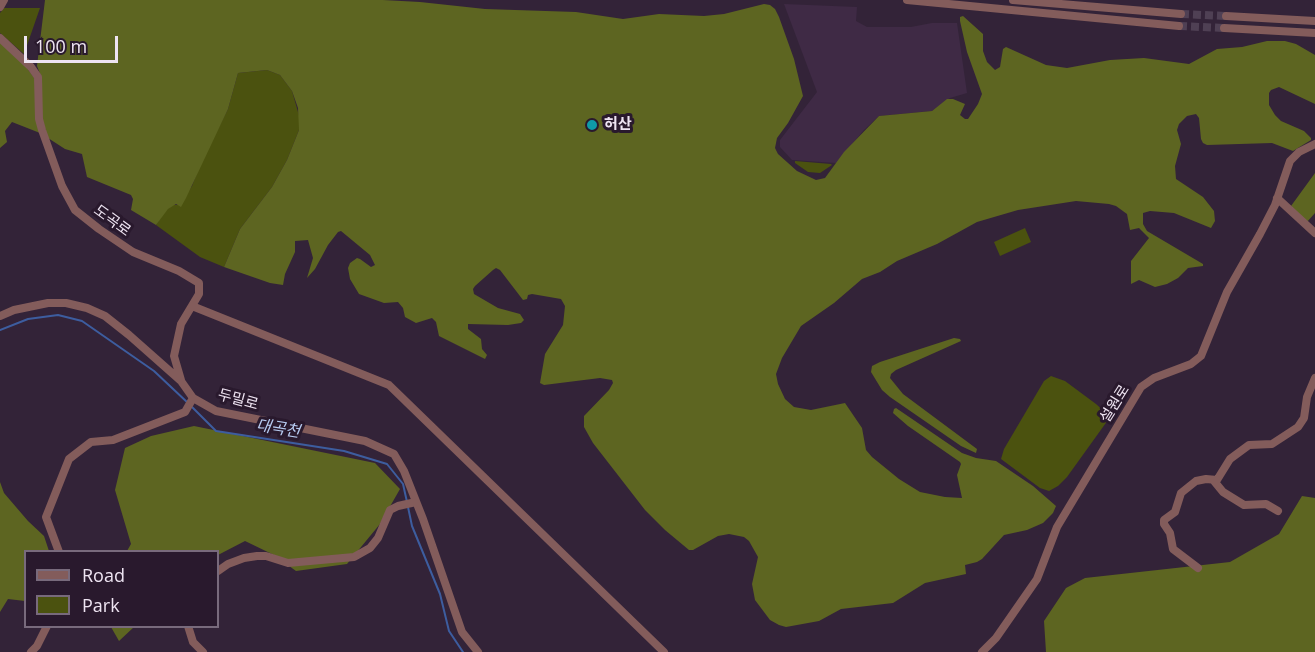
<!DOCTYPE html>
<meta charset="utf-8">
<style>
body{margin:0}
#map{position:relative;width:1315px;height:652px;overflow:hidden;background:#332338;font-family:"Open Sans",sans-serif}
canvas{display:block}
.legend{position:absolute;left:24px;top:550px;width:195px;height:78px;box-sizing:border-box;background:#29192d;border:2px solid #786a7c;margin:0;padding:8px 10px;list-style:none;font-size:18px;color:#eee4f2}
.legend li{display:flex;align-items:center;gap:12px;height:30px}
.legend b{width:30px;border:2px solid #786a7c}
.scale{position:absolute;left:24px;top:36px;width:94px;height:27px;box-sizing:border-box;border:3px solid #eee4f2;border-top:0;padding-left:8px;font-size:18px;line-height:21px;white-space:nowrap;color:#eee4f2;-webkit-text-stroke:4px #29192d;paint-order:stroke}
</style>
<div id="map">
<canvas width="1315" height="652"></canvas>
<ul class="legend">
<li><b style="height:8px;background:#835c5b"></b>Road</li>
<li><b style="height:16px;background:#4b520f"></b>Park</li>
</ul>
<div class="scale">100 m</div>
</div>
<script>
const ctx = document.querySelector('canvas').getContext('2d');
ctx.lineJoin = 'round';
function fill(path, color) {
  ctx.fillStyle = color;
  ctx.fill(path, 'evenodd');
}
function shape(rows) {
  const path = new Path2D();
  for (const r of rows) {
    path.moveTo(r[0], r[1]);
    for (let i = 2; i < r.length; i += 2) path.lineTo(r[i], r[i + 1]);
  }
  return path;
}
function stroke(path, color, width, dash) {
  ctx.strokeStyle = color;
  ctx.lineWidth = width;
  ctx.lineCap = dash ? 'butt' : 'round';
  ctx.setLineDash(dash || []);
  ctx.stroke(path);
}
function label(font, color, halo, rows, align = 'center') {
  ctx.font = font + ' "Open Sans","Noto Sans KR",sans-serif';
  ctx.lineWidth = 6;
  ctx.setLineDash([]);
  ctx.textBaseline = 'middle';
  ctx.strokeStyle = halo;
  ctx.fillStyle = color;
  for (const [text, x, y, turn = 0] of rows) {
    ctx.save();
    ctx.translate(x, y);
    ctx.rotate((+turn || 0) * Math.PI / 180);
    ctx.textAlign = isNaN(turn) ? turn : align;
    if (halo) ctx.strokeText(text, 0, 0);
    ctx.fillText(text, 0, 0);
    ctx.restore();
  }
}
fill(shape([
 [784,4,857,7,856,21,867,27,911,27,932,23,957,23,967,93,950,98,932,111,879,116,864,130,836,163,792,160,780,147,780,140,817,92]
]), '#3f2a45');
fill(shape([
 [4,8,40,8,24,54,0,33,0,13],
 [267,70,280,75,292,91,300,119,299,130,287,160,272,187,240,229,224,267,200,257,156,225,164,212,172,205,179,205,192,186,203,158,228,109,238,73],
 [795,161,831,164,832,165,820,173,808,172,795,163],
 [1025,228,1031,242,1000,256,994,242],
 [1051,376,1065,381,1096,404,1106,413,1108,420,1067,477,1058,486,1049,491,1040,488,1001,459,1004,449,1044,381]
]), '#4b520f');
fill(shape([
 [45,0,383,0,420,2,485,9,576,12,623,19,659,14,704,16,724,14,764,4,770,5,775,9,779,17,794,59,803,96,788,123,777,138,775,148,778,154,797,171,816,180,825,178,844,152,879,116,932,111,947,99,953,99,965,104,960,115,965,119,968,119,978,104,982,94,967,52,960,21,960,17,963,16,983,34,983,51,987,62,995,70,1000,67,1003,49,1006,47,1046,65,1067,68,1110,60,1144,58,1189,64,1217,49,1242,47,1267,41,1285,41,1296,44,1315,55,1315,104,1279,87,1271,90,1269,93,1269,105,1275,115,1281,121,1304,131,1311,138,1311,140,1293,151,1272,143,1207,145,1203,143,1201,139,1199,118,1196,114,1187,116,1179,124,1177,130,1181,144,1175,166,1176,179,1203,197,1214,211,1215,221,1211,228,1174,213,1150,211,1143,213,1143,224,1147,231,1203,264,1203,266,1188,268,1178,278,1167,284,1155,287,1139,280,1131,284,1131,261,1149,238,1139,228,1130,230,1127,214,1116,206,1109,204,1076,201,1018,210,977,222,937,244,897,261,880,272,862,279,834,303,801,326,782,358,776,374,778,384,785,399,794,407,811,410,845,403,862,428,866,450,872,457,899,479,920,492,945,497,962,498,957,475,961,464,960,462,908,426,893,413,894,409,896,408,962,453,976,458,996,461,1033,486,1056,506,1053,513,1043,523,1027,530,1004,535,982,559,977,562,965,565,966,574,925,583,893,603,841,609,819,621,786,627,779,625,770,620,755,600,752,584,758,557,749,541,744,537,729,534,718,536,693,550,689,550,665,530,645,510,593,443,584,427,584,416,609,390,613,383,612,380,600,378,544,385,540,383,545,354,563,325,565,306,561,299,532,294,528,295,527,299,523,300,500,270,496,268,493,270,475,286,473,289,474,294,498,308,520,314,524,320,521,323,508,325,468,324,468,329,481,339,482,349,487,355,485,359,439,336,436,322,432,318,416,323,405,317,403,308,398,302,384,303,359,294,350,279,348,268,350,263,357,258,360,259,371,267,375,265,370,255,341,231,338,232,328,245,315,269,307,278,313,258,308,240,295,241,295,252,285,274,283,285,270,283,224,267,240,229,272,187,287,160,299,130,298,108,292,91,280,75,267,70,238,73,228,109,186,198,181,207,176,204,168,209,156,225,131,210,133,199,131,195,87,177,82,154,65,149,48,138,42,119,41,76,37,66],
 [0,42,27,68,35,79,40,133,12,122,5,131,7,142,0,148],
 [1315,173,1315,213,1307,222,1291,206],
 [954,338,960,339,961,341,896,370,891,374,890,378,903,394,977,449,976,453,961,446,890,397,882,390,871,372,872,366,880,362],
 [194,426,375,463,400,489,380,524,347,564,296,571,274,555,245,541,218,555,218,552,127,551,131,544,115,490,125,448,151,436],
 [0,482,4,493,28,521,44,536,49,551,26,552,25,601,8,599,0,612],
 [1302,496,1315,498,1315,652,1046,652,1044,621,1066,588,1085,578,1230,562,1279,534],
 [111,627,134,627,119,641]
]), '#5d6521');
stroke(shape([
 [0,330,28,319,58,315,82,321,154,371,188,403],
 [192,407,216,431,344,451,387,464,403,484,407,502],
 [408,507,412,526,440,594,449,631,463,652]
]), '#3d5d9f', 2);
stroke(shape([
 [1181,14,1226,16],
 [1179,26,1224,28]
]), '#4f4054', 8, [8, 4]);
stroke(shape([
 [907,0,1179,26],
 [1013,0,1181,14],
 [0,7,4,0],
 [1226,16,1315,21],
 [1224,28,1315,33],
 [0,38,31,67,38,77,39,119,42,130,62,186,75,210,99,229,133,252,179,271,199,283,199,294,181,324,174,356,181,380],
 [1277,198,1315,233],
 [192,306,389,385,664,652],
 [0,316,14,310,48,303,66,303,87,308,105,316,129,335,181,381,193,398,216,411,365,441,394,454,404,471,423,519,462,632,478,652],
 [1214,481,1223,492,1244,505,1266,504,1278,511],
 [59,552,46,517,69,459,91,442,113,440,185,412,193,398],
 [1198,568,1173,549,1170,533,1164,524,1164,520,1175,512,1181,493,1196,481,1206,479,1217,480,1230,459,1249,445,1272,444,1298,427,1304,418,1307,397,1315,378],
 [218,571,228,564,244,558,257,556,266,556,288,563,354,557,370,548,378,538,390,510,398,506,416,502],
 [188,626,193,642,203,652],
 [31,652,37,646,47,626],
 [982,652,996,638,1037,579,1057,527,1141,387,1154,378,1191,364,1201,356,1227,292,1260,234,1275,205,1290,161,1299,152,1315,144]
]), '#835c5b', 8);
for (const [x, y, r, color] of [
 [592,125,6,"#0f9aa8"]
]) {
  const dot = new Path2D();
  dot.arc(x, y, r, 0, 2 * Math.PI);
  ctx.fillStyle = color;
  ctx.fill(dot);
  stroke(dot, '#29192d', 2);
}
label('bold 15px', '#eee4f2', '#29192d', [
 ["허산",604,125]
], 'left');
label('15px', '#eee4f2', '#29192d', [
 ["도곡로",112,221,36],
 ["두밀로",238,400,15],
 ["설원로",1115,404,-58]
]);
label('italic 16px', '#b7cbf1', '#29192d', [
 ["대곡천",278,429,9]
]);
</script>
